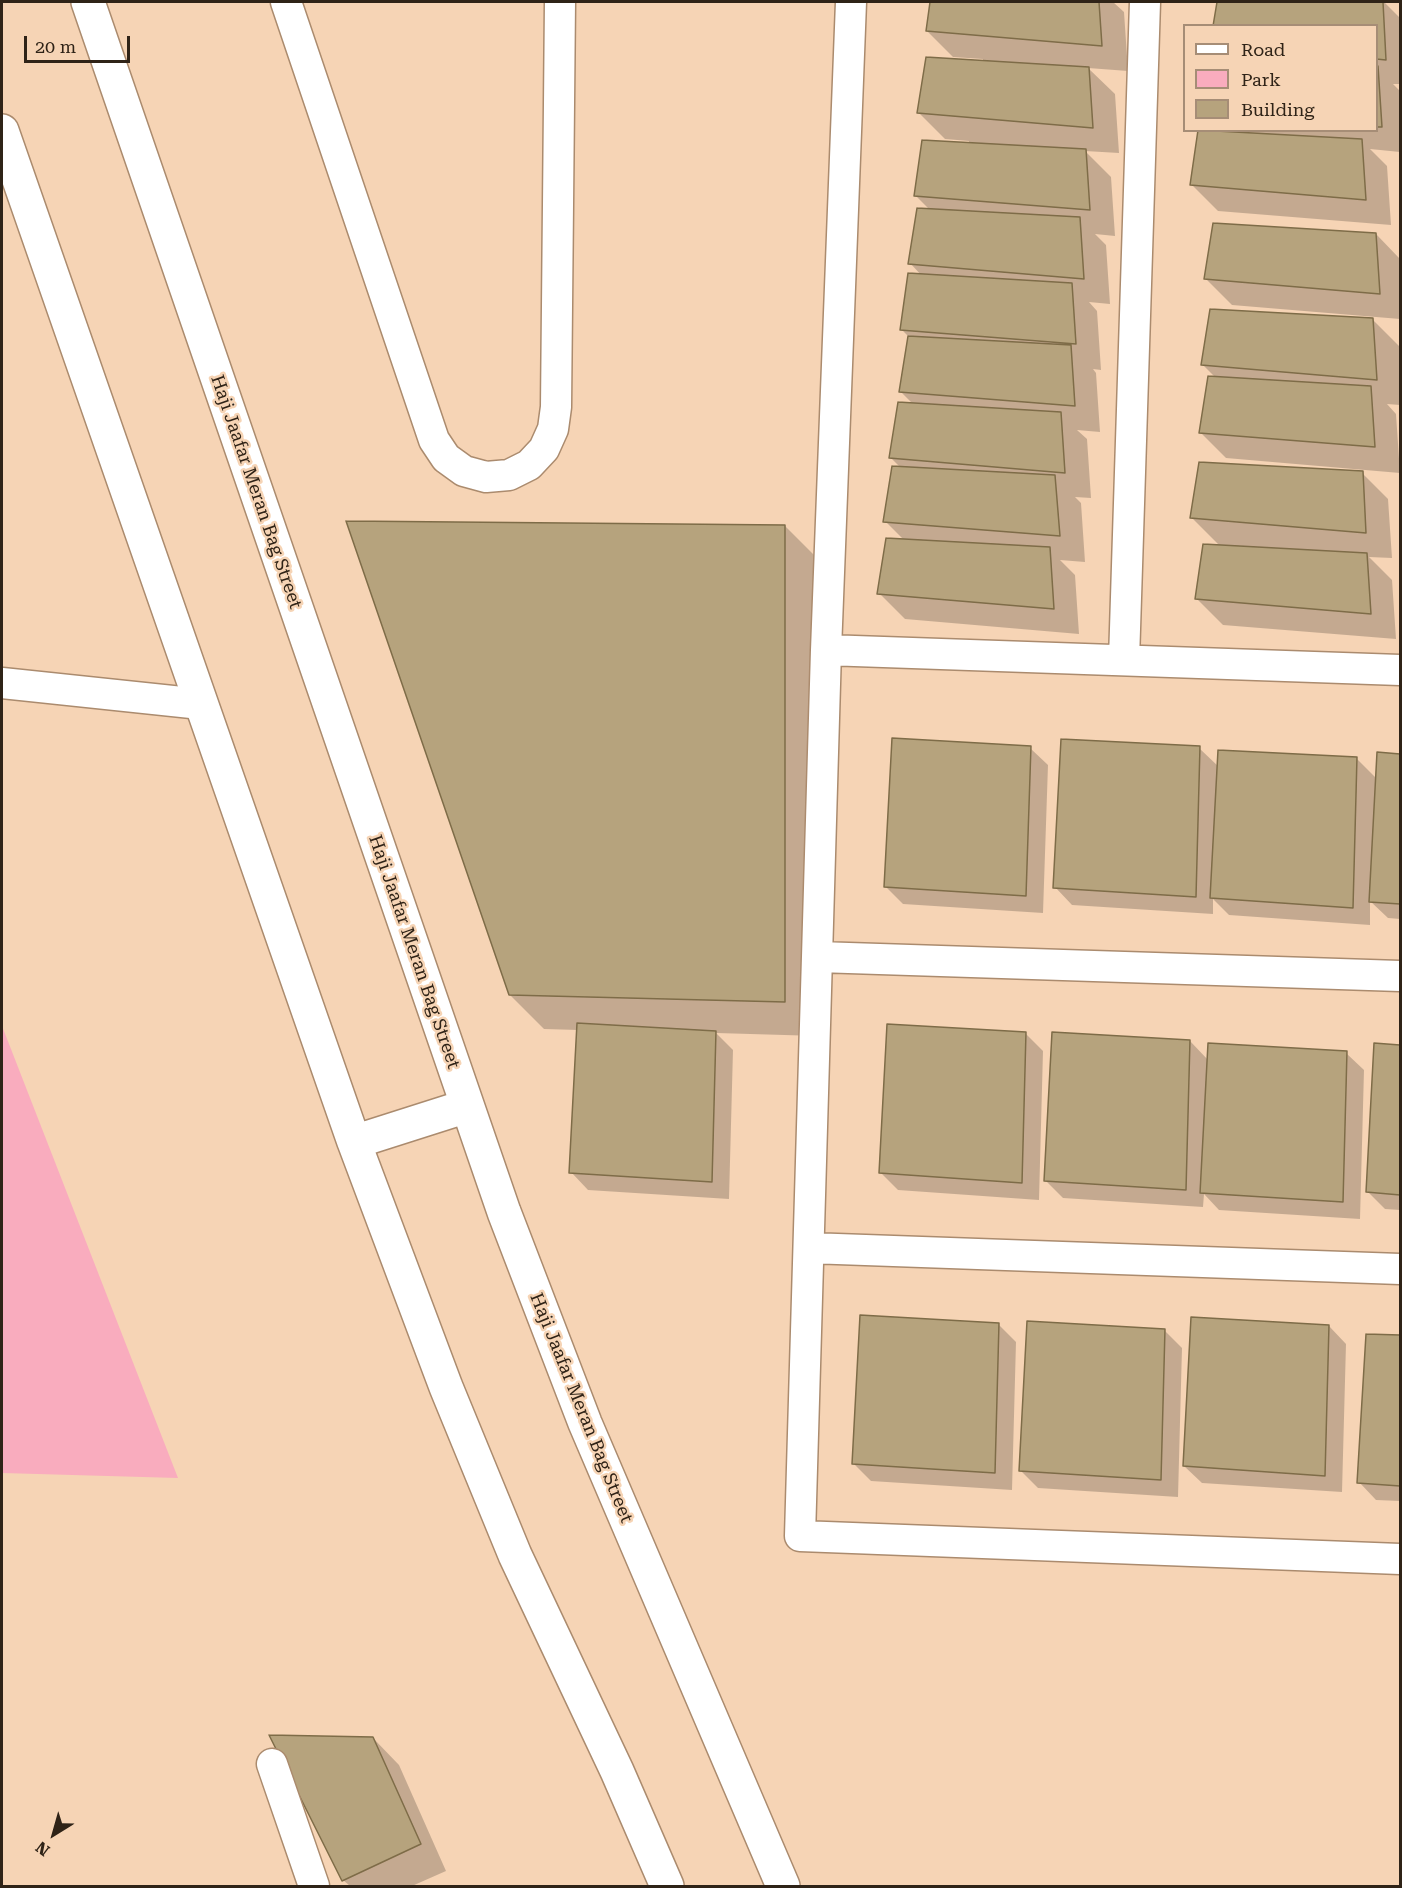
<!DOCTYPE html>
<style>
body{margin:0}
#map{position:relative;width:1402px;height:1888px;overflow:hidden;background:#f6d4b5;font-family:"Roboto Serif",serif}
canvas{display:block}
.frame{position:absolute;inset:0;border:3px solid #2f2317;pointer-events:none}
.legend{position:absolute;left:1183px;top:24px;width:195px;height:108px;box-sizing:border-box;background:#f6d4b5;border:2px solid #a68d76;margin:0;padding:8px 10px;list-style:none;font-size:18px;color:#2f2317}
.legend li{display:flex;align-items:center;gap:12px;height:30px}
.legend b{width:30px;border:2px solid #a68d76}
.north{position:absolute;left:24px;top:1804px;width:60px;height:60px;-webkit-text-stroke:4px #f6d4b5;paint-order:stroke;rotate:217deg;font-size:16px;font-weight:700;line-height:24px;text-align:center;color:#2f2317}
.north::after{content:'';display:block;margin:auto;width:21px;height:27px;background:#2f2317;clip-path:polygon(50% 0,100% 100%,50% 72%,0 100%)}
.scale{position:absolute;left:24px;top:36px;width:106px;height:27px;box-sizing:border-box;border:3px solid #2f2317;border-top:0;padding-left:8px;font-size:18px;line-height:21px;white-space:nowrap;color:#2f2317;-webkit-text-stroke:4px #f6d4b5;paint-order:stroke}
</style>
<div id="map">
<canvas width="1402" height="1888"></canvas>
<div class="frame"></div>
<ul class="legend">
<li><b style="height:8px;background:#fff"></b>Road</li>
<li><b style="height:16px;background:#f9acbe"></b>Park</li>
<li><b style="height:16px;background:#b6a37d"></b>Building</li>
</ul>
<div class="north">N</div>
<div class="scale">20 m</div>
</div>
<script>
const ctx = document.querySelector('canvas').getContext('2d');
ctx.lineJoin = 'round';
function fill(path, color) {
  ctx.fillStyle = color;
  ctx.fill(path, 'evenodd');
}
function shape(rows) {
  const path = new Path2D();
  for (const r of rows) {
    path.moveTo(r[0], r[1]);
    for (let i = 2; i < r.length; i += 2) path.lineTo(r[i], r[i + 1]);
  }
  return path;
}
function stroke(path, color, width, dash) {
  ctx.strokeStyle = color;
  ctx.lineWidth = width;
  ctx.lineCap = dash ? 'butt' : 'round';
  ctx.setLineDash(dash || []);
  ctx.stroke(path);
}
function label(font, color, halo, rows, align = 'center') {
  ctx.font = font + ' "Roboto Serif",serif';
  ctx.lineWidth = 5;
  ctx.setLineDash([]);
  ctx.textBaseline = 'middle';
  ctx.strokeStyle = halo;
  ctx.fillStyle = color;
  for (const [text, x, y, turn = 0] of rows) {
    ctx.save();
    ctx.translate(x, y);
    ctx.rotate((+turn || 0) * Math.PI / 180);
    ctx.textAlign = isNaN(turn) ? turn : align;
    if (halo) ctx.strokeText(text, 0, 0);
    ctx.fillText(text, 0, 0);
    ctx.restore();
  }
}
fill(shape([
 [2,1026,178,1478,2,1473]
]), '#f9acbe');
fill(shape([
 [932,2,1113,2,1124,12,1128,71,1088,68,1115,94,1119,153,1085,151,1111,177,1115,236,1095,234,1106,245,1110,304,1089,302,1097,311,1101,370,1093,369,1096,373,1100,432,1077,430,1087,439,1091,498,1075,497,1081,503,1085,562,1060,560,1075,575,1079,634,905,619,879,593,904,540,885,521,901,468,891,458,914,405,900,391,909,337,901,329,922,276,910,263,930,210,915,195,969,144,969,141,945,139,919,113,983,62,983,59,953,57,927,31],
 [1219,2,1384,2,1400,18,1400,84,1393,84,1400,91,1400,152,1370,149,1387,166,1391,225,1218,211,1192,185,1228,132,1226,130,1376,130,1376,26,1215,26],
 [1376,234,1400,259,1400,319,1232,305,1206,279],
 [1373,320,1399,346,1400,405,1387,404,1396,414,1400,473,1226,458,1200,432,1217,379,1203,365],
 [1362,473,1388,499,1392,558,1369,557,1392,580,1396,639,1223,625,1197,599,1220,546,1192,518],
 [785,526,819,560,818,1036,716,1033,733,1050,729,1199,588,1190,571,1172,578,1030,544,1029,510,995],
 [1030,748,1048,765,1043,913,903,904,885,886],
 [1199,748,1219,767,1357,759,1377,779,1378,754,1400,755,1400,919,1388,918,1370,901,1370,925,1229,915,1213,899,1213,914,1072,905,1055,887],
 [1025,1033,1043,1051,1039,1200,898,1190,881,1173],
 [1190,1041,1209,1061,1346,1053,1364,1070,1360,1219,1219,1210,1204,1194,1203,1207,1063,1198,1045,1180],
 [1375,1045,1400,1046,1400,1210,1385,1209,1368,1192],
 [998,1324,1016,1342,1012,1490,871,1481,854,1464],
 [1329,1326,1346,1344,1342,1492,1202,1483,1184,1466],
 [1165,1331,1182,1348,1178,1497,1038,1488,1020,1470],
 [1367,1335,1400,1337,1400,1501,1376,1500,1359,1482],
 [373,1738,399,1765,446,1871,412,1886,350,1886,343,1880]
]), '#0003');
const building = shape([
 [930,2,1099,2,1102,46,926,31,930,2],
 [1217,2,1383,2,1386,60,1376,59,1376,26,1213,26,1217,2],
 [926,57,1089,67,1093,128,917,113,926,57],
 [1376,66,1378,66,1382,127,1376,127,1376,66],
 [1198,130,1362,139,1366,200,1190,185,1198,130],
 [922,140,1086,149,1090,210,914,196,922,140],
 [917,208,1080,217,1084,279,908,264,917,208],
 [1213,223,1376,233,1380,294,1204,279,1213,223],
 [908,273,1072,283,1076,344,900,330,908,273],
 [1210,309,1373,318,1377,380,1201,365,1210,309],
 [908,336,1071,345,1075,406,899,392,908,336],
 [1208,376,1371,386,1375,447,1199,433,1208,376],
 [898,402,1061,412,1065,473,889,458,898,402],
 [1199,462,1363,471,1366,533,1190,518,1199,462],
 [892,466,1055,475,1060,536,883,522,892,466],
 [346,521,785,525,785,1002,509,995,346,521],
 [886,538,1050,547,1054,609,877,594,886,538],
 [1203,544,1367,553,1371,614,1195,599,1203,544],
 [892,738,1031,746,1026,896,884,887,892,738],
 [1061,739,1200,746,1196,897,1053,888,1061,739],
 [1218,750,1357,757,1353,908,1210,898,1218,750],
 [1377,752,1400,754,1400,904,1369,902,1377,752],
 [577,1023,716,1031,712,1182,569,1173,577,1023],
 [887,1024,1026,1032,1022,1183,879,1173,887,1024],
 [1052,1032,1190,1040,1186,1190,1044,1181,1052,1032],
 [1208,1043,1347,1051,1343,1202,1200,1193,1208,1043],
 [1374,1043,1400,1045,1400,1195,1366,1192,1374,1043],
 [860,1315,999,1323,995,1473,852,1464,860,1315],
 [1191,1317,1329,1325,1325,1476,1183,1466,1191,1317],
 [1027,1321,1165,1329,1161,1480,1019,1471,1027,1321],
 [1366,1334,1400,1335,1400,1486,1357,1483,1366,1334],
 [269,1735,373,1737,421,1844,342,1881,269,1735]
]);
fill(building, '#b6a37d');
stroke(building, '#7e6c48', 1.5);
const street = shape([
 [286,2,434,440,446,458,464,471,486,477,509,475,529,465,544,449,553,429,556,407,560,2],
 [851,2,826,650,800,1536,1400,1559],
 [826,650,1400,670],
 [1124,660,1145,2],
 [2,683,201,704],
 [818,957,1400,976],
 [809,1248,1400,1269],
 [272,1764,314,1886]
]);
const secondary = shape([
 [88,2,504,1212,585,1423,783,1886],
 [2,131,354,1142,446,1387,515,1555,617,1771,667,1886],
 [354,1142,467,1106]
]);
stroke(street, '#ab8b6e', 33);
stroke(secondary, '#ab8b6e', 36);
stroke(street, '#fff', 30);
stroke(secondary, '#fff', 33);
label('18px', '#2f2317', '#f6d4b5', [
 ["Haji Jaafar Meran Bag Street",256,492,71],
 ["Haji Jaafar Meran Bag Street",414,952,71],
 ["Haji Jaafar Meran Bag Street",581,1408,68]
]);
</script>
